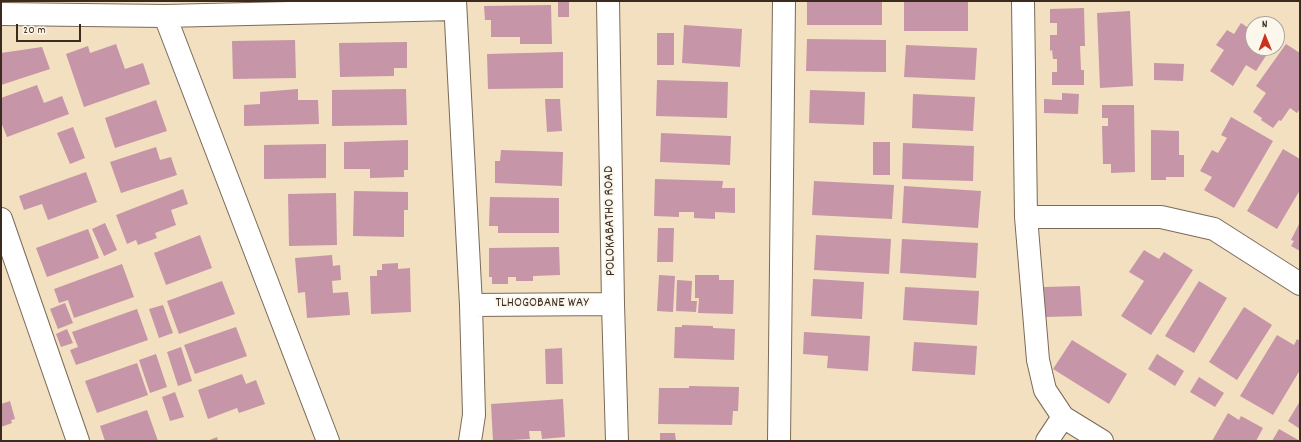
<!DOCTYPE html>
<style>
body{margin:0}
#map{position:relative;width:1301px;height:442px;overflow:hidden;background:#f2e0c1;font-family:Dekko,sans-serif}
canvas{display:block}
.frame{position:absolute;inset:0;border:2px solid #3b2a1e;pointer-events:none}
.north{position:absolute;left:1245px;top:16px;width:40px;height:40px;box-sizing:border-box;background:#fbf7ec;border:1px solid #aea59a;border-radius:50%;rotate:359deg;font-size:11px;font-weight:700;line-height:16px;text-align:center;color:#3b2a1e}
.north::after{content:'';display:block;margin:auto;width:14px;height:18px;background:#c8321e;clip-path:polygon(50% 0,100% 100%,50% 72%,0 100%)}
.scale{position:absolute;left:16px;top:24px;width:65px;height:18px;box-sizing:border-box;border:2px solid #3b2a1e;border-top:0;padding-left:5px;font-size:12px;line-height:14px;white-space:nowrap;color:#3b2a1e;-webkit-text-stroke:3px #fbf7ec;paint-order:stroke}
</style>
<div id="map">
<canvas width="1301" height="442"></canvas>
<div class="frame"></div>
<div class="north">N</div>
<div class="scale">20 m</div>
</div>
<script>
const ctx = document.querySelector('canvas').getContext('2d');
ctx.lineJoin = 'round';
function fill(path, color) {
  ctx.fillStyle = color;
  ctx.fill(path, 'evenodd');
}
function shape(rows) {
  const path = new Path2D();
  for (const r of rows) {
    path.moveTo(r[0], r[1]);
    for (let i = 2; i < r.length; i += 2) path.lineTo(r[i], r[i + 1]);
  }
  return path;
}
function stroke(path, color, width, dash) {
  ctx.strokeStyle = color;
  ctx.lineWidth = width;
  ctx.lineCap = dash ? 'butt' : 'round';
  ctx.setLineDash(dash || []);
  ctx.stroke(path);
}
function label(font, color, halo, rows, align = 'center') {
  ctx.font = font + ' Dekko,sans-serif';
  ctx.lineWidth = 4;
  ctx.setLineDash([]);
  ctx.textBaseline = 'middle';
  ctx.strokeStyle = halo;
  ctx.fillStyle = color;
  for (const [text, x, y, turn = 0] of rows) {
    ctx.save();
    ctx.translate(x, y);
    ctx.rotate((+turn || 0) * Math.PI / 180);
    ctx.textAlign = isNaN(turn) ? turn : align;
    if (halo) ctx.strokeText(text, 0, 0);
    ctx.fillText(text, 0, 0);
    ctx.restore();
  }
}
fill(shape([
 [558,1,569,1,569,17,558,17],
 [807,1,882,1,882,25,807,25],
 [904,2,968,2,968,31,904,31],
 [551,5,552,44,520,44,520,37,491,37,491,20,485,20,484,6],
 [1084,8,1085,46,1080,46,1081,70,1084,70,1084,85,1052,85,1052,72,1057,72,1057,59,1053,59,1052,50,1050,51,1050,35,1057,35,1057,23,1050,23,1050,9],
 [1130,11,1133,86,1100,88,1097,13],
 [1241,23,1253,31,1253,48,1271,48,1256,71,1246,65,1233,86,1210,71,1224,50,1216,45,1227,30,1234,34],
 [684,25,742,29,740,67,682,63],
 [657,33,674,33,674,65,657,65],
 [807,39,886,40,886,72,806,71],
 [295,40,296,78,233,79,232,41],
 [407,42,407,68,394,68,394,76,340,77,339,43],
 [116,44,125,69,143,63,150,84,84,107,66,54,88,46,90,53],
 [1286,44,1300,53,1300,109,1297,113,1290,108,1281,121,1279,120,1273,128,1261,120,1262,118,1253,112,1266,93,1256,86],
 [906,45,977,48,975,80,904,77],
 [42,47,50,69,1,85,1,53],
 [563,52,563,88,488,89,487,54],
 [1154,63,1184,64,1183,81,1154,80],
 [657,80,728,82,727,118,656,116],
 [37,85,44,103,62,96,69,114,7,137,1,122,1,98],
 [298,89,298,100,318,100,319,124,244,126,244,105,260,104,260,92],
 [406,89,407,125,332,126,332,90],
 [810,90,865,92,864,125,809,123],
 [1062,93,1079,94,1078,114,1044,113,1044,99,1062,100],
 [913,94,975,97,973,131,912,128],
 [545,99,560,99,562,131,547,132],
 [156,100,167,131,115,148,105,118],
 [1102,105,1134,105,1135,172,1111,173,1111,164,1103,164,1102,126,1108,126,1108,118,1102,118],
 [1231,117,1273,141,1234,208,1204,190,1212,177,1200,171,1212,150,1218,153,1227,138,1221,135],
 [73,127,85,158,70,164,57,133],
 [1151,130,1179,131,1179,155,1184,155,1184,177,1166,177,1166,180,1151,180],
 [661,133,731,136,730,165,660,162],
 [408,140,408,170,404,170,404,177,370,178,370,169,344,169,344,142],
 [873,142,890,142,890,175,873,175],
 [903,143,974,146,973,181,902,179],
 [326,144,326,178,264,179,264,145],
 [156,147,160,160,171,157,177,175,121,193,110,162],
 [1283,149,1300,159,1300,190,1277,229,1247,211],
 [501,150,563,152,562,186,495,183,495,161,500,161],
 [86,172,97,202,48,220,42,204,24,210,19,196],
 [655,179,723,181,722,188,735,188,735,213,715,212,715,219,694,218,694,212,679,212,679,217,654,216],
 [814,181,894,185,892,219,812,215],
 [904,186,981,191,978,228,902,223],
 [183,189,188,204,171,210,176,225,155,233,157,238,138,245,136,240,127,244,116,215],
 [354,191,408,192,408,210,404,210,404,237,353,236],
 [336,193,337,245,289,246,288,194],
 [490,197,559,198,559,233,498,233,498,226,489,226],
 [1300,222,1300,251,1291,246,1294,241,1291,240],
 [105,223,117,250,104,256,92,229],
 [658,228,674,228,673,262,657,262],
 [88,229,99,258,47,277,36,248],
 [200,235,212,268,166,285,154,253],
 [816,235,891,239,889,274,814,270],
 [902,239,978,243,976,278,900,273],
 [559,247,560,275,533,276,533,281,516,281,516,277,508,277,508,284,492,284,492,277,489,277,489,248],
 [1144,250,1159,259,1164,252,1193,270,1151,335,1121,316,1144,281,1129,272],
 [332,255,333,266,340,265,341,280,332,281,333,293,348,292,350,315,307,318,305,292,298,293,295,258],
 [398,263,398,269,410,268,411,312,371,314,370,276,377,276,377,270,382,270,382,264],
 [122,264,134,297,74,318,68,300,59,303,54,289],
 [659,275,675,276,673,312,657,311],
 [695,275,719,275,719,280,734,280,733,314,698,313,699,298,695,298],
 [813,279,864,282,862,319,811,316],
 [677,280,692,281,691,301,697,301,696,312,676,311],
 [222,281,235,314,179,334,167,301],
 [1199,281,1227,298,1194,353,1165,336],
 [1080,286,1082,316,1045,317,1044,287],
 [905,287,979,291,977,325,903,320],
 [65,303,73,323,58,329,50,309],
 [163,305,173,333,159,338,149,309],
 [1244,307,1272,325,1237,380,1209,362],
 [137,309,148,340,76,365,70,350,78,347,72,332],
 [682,325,713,326,713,328,735,329,734,360,674,358,675,327,682,327],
 [236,327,247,356,195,374,184,345],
 [67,329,73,343,61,347,56,334],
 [804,332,870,336,868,371,827,368,828,356,803,354],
 [1277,335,1294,345,1297,339,1300,341,1300,370,1273,415,1240,396],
 [1072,340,1127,374,1109,404,1053,369],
 [914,342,977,346,975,375,912,371],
 [181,347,192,381,178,386,167,352],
 [562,348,563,384,546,384,545,349],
 [156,354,167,387,150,393,139,360],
 [1157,354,1184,371,1175,386,1148,369],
 [137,363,148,395,97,413,85,381],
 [242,374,246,384,256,380,265,404,239,413,237,408,208,419,198,390],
 [1199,377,1224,393,1215,407,1190,392],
 [689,386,739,387,738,411,733,411,732,425,658,424,659,388,689,388],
 [175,392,184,417,170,421,162,397],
 [563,399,565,437,542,439,541,431,529,431,530,439,493,441,491,404],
 [10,401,15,419,11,420,12,423,1,427,1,404],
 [1300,401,1300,429,1288,421],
 [147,410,158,441,105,441,100,426],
 [1228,413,1239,420,1241,416,1263,428,1256,441,1212,441],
 [1279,429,1300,441,1272,441],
 [660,433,675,433,676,441,660,441],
 [217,437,218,441,207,441]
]), '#c695a8');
const minor = shape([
 [455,1,471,305,474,415,470,441],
 [608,1,613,304,617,441],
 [1023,1,1026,217,1038,360,1045,390,1063,417,1102,441],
 [1,14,165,16,455,9],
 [165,16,328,441],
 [1026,217,1161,217,1214,229,1300,284],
 [1,219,78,441],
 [471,305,613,304],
 [779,441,784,1],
 [1047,441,1063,417]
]);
stroke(minor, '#7b6a57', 24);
stroke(minor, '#fff', 22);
label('14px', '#3b2a1e', '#fbf7ec', [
 ["POLOKABATHO ROAD",611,221,-91],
 ["TLHOGOBANE WAY",542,304]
]);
</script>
